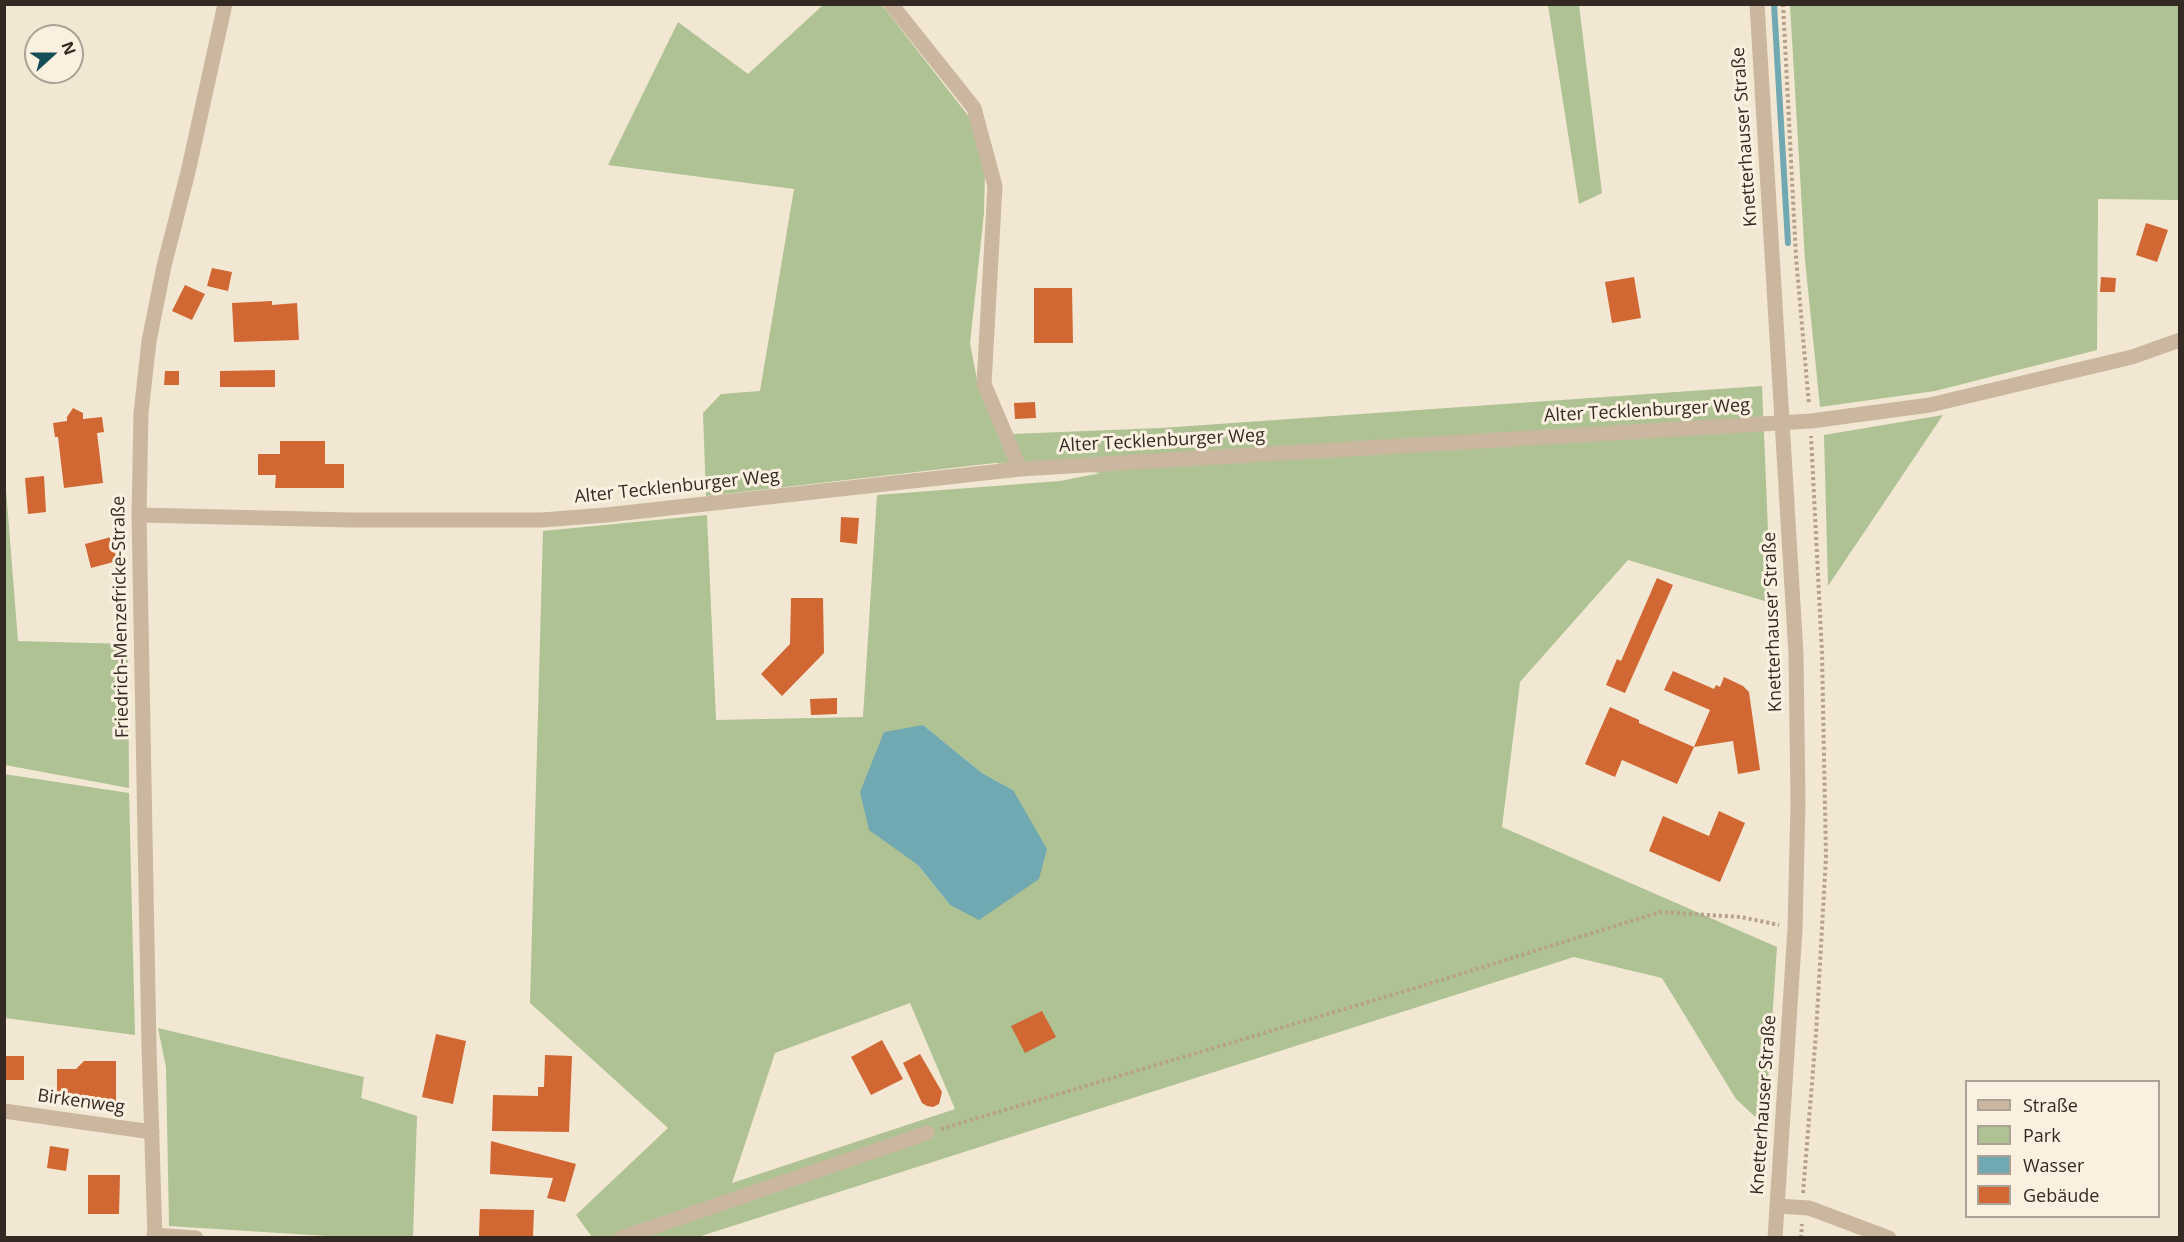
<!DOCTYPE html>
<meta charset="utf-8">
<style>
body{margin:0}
#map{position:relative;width:2184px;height:1242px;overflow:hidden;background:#f2e7d3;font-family:"Open Sans",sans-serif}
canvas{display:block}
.frame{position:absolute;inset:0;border:6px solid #342a23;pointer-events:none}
.legend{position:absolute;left:1965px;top:1080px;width:195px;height:138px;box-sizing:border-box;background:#faf0e0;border:2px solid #aba194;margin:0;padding:8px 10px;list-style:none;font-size:18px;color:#342a23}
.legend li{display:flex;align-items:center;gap:12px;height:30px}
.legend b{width:30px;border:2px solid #aba194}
.north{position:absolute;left:24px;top:24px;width:60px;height:60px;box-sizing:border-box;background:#faf0e0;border:2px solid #aba194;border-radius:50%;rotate:69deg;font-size:16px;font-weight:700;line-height:24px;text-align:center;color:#342a23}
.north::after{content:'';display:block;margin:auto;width:21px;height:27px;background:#164e58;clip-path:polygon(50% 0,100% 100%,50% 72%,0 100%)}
</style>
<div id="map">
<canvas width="2184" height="1242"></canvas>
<div class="frame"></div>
<ul class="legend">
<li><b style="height:8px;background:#cbb79f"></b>Straße</li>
<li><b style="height:16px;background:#aec293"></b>Park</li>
<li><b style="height:16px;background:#70a9b2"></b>Wasser</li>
<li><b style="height:16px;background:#d16732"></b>Gebäude</li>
</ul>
<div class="north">N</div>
</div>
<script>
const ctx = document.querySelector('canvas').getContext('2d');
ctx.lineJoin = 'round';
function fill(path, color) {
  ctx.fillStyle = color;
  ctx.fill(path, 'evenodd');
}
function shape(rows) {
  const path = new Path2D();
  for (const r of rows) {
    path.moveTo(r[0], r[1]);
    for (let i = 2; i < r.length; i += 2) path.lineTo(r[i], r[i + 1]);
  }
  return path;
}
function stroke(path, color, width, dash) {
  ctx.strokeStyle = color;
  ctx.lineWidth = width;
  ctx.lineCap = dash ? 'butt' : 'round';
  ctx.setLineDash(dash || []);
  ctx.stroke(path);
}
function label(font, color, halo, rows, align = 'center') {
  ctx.font = font + ' "Open Sans",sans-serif';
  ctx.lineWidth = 6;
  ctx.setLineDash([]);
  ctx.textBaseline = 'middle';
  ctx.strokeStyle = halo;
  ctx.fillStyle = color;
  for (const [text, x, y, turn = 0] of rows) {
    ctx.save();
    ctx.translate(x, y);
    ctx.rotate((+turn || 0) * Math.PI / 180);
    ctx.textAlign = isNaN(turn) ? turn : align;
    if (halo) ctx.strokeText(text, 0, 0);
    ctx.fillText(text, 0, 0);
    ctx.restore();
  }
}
fill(shape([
 [823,5,882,5,970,118,985,168,984,213,970,343,978,385,1011,434,1161,428,1762,386,1771,603,1628,560,1520,682,1502,827,1777,947,1765,1126,1736,1099,1662,978,1574,957,698,1237,592,1237,576,1215,668,1128,530,1003,543,531,707,515,716,720,863,717,877,495,1060,481,1101,473,995,463,706,496,703,413,721,394,760,391,794,189,608,165,678,22,748,74],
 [923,725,982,773,1013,790,950,905,918,865],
 [910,1003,955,1109,732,1183,775,1053],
 [1548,5,1579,5,1602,193,1579,204],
 [1790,5,2179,5,2179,200,2098,199,2097,350,1935,391,1820,407,1805,260],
 [1943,415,1828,586,1824,435],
 [5,477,18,641,128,644,129,788,5,765],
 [4,774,129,793,135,1035,5,1018],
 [158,1028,364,1077,361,1098,417,1116,413,1237,343,1237,169,1226,166,1067]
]), '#aec293');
fill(shape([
 [923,725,982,773,1013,790,1047,849,1039,879,979,920,950,905,918,865,869,830,860,792,884,732]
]), '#70a9b2');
stroke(shape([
 [1774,4,1788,243]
]), '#70a9b2', 6);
fill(shape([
 [2146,223,2168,230,2157,262,2136,255],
 [212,268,232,272,228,291,207,286],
 [1634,277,1641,318,1612,323,1605,282],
 [2101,277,2116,278,2115,292,2100,292],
 [185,285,205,294,192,320,172,311],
 [1034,288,1072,288,1073,343,1034,343],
 [272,301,272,305,297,303,299,340,234,342,232,303],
 [275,370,275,387,220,387,220,371],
 [165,371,179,371,179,385,164,385],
 [1035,402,1036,418,1015,419,1014,403],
 [73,408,83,413,83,419,102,417,104,432,97,433,103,483,64,488,58,437,55,437,53,423,67,421,67,417],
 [280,441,325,441,325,464,344,464,344,488,275,488,276,475,258,475,258,454,280,454],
 [44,476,46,512,28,514,25,478],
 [841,517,859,518,857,544,840,542],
 [111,537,117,561,91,568,85,544],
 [1657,578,1673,585,1625,693,1606,685,1617,659,1621,661],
 [791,598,823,598,824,653,782,696,761,674,790,644],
 [1673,671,1714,689,1716,685,1720,687,1724,677,1743,686,1749,692,1760,770,1738,774,1733,741,1694,747,1710,710,1664,690],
 [837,698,837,714,811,715,810,699],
 [1610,707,1639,720,1639,723,1694,747,1677,784,1622,760,1615,777,1585,764],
 [1719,811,1745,823,1720,882,1649,851,1663,816,1709,836],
 [1042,1011,1056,1037,1025,1053,1011,1026],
 [436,1034,466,1041,453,1104,422,1097],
 [882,1040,903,1079,871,1095,851,1057],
 [920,1054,942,1092,939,1104,933,1107,927,1106,922,1103,903,1063],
 [545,1055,572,1056,569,1132,492,1131,493,1095,538,1096,538,1087,544,1087],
 [4,1056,24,1056,24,1080,4,1080],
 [84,1061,116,1061,116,1101,69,1100,70,1095,57,1095,57,1069,76,1069],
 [491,1141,576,1164,565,1202,547,1198,553,1178,490,1174],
 [50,1146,69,1149,66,1171,47,1168],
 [88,1175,120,1175,119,1214,88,1214],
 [480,1209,534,1210,533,1237,479,1236]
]), '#d16732');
stroke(shape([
 [1783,4,1796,257,1809,405],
 [941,1129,1422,986,1660,912,1741,917,1779,925],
 [1803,1193,1816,1034,1826,857,1822,653,1811,436],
 [1801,1238,1802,1224]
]), '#b7a189', 4, [3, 3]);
stroke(shape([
 [891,4,974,108,995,186,984,384,1020,469],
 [1757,4,1796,654,1798,803,1795,929,1775,1238],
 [139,515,350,520,542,520,606,515,1020,469,1811,421,1930,405,2132,357,2180,340],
 [4,1111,152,1132],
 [1777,1206,1809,1208,1889,1238],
 [154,1235,196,1238],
 [155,1238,149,1047,139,515,141,413,149,341,164,266,188,172,225,4],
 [621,1238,927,1133]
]), '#cbb79f', 15);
label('18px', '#342a23', '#faf0e0', [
 ["Knetterhauser Straße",1745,137,-94],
 ["Alter Tecklenburger Weg",1647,411,-3],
 ["Alter Tecklenburger Weg",1162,441,-3],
 ["Alter Tecklenburger Weg",677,487,-6],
 ["Friedrich-Menzefricke-Straße",121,617,-91],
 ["Knetterhauser Straße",1773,622,-92],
 ["Birkenweg",81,1102,8],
 ["Knetterhauser Straße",1764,1105,-86]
]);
</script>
